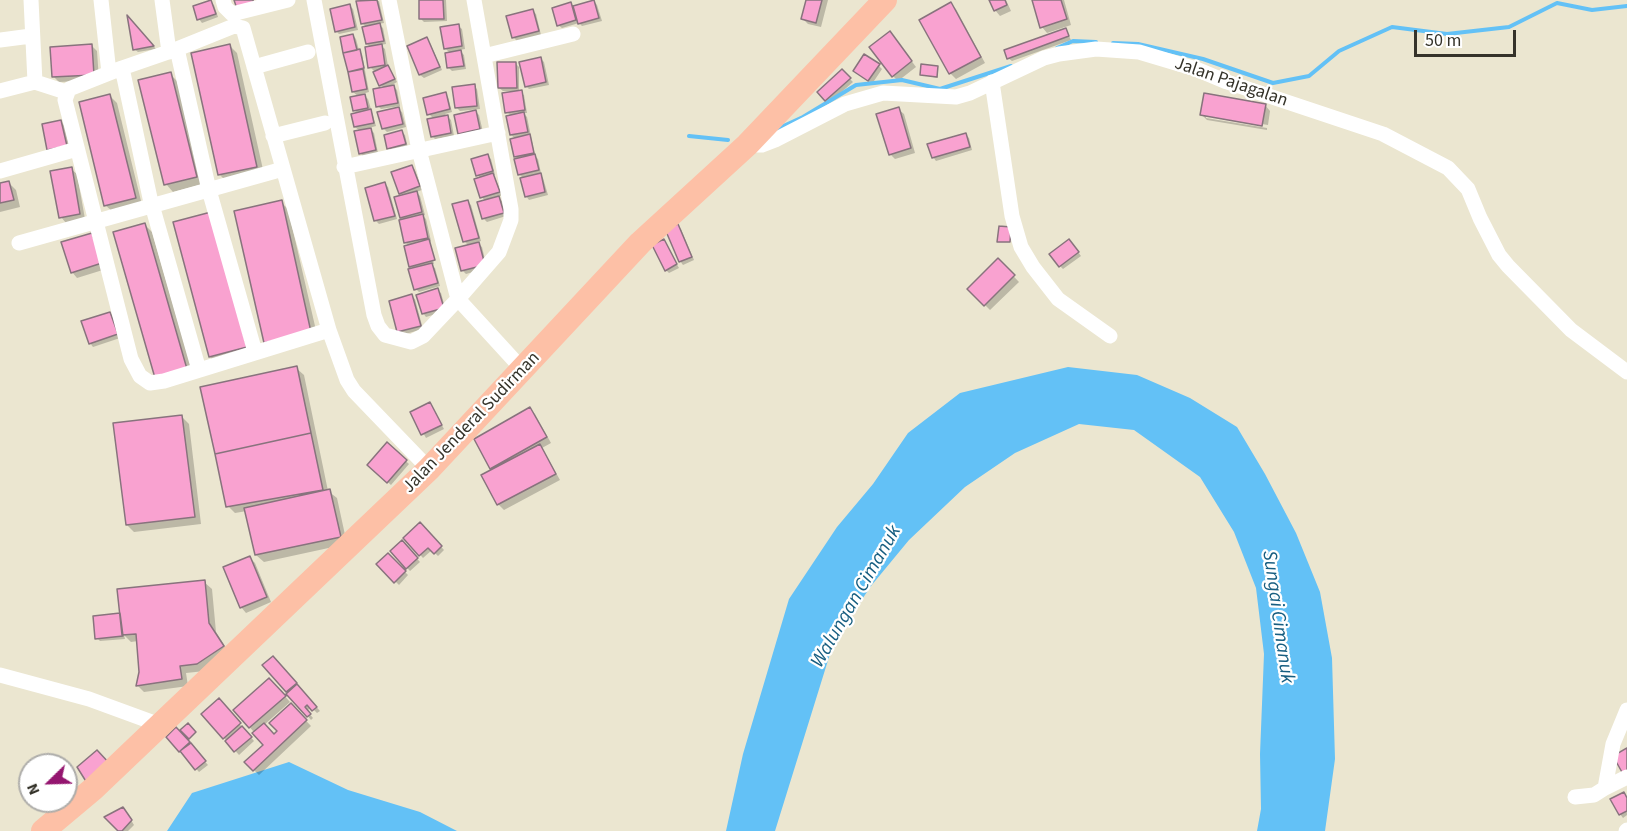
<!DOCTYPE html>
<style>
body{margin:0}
#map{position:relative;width:1627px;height:831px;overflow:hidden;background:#ebe6d0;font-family:"Source Sans 3",sans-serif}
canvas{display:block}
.north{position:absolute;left:18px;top:753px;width:60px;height:60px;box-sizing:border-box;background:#fff;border:2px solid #aeadaa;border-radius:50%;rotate:247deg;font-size:16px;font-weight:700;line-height:24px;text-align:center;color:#35332a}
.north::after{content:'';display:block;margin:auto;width:21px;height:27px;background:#94156f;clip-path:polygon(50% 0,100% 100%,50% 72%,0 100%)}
.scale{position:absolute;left:1414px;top:30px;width:102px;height:27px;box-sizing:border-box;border:3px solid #35332a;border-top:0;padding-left:8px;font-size:18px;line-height:21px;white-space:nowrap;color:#35332a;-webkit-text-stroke:4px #fff;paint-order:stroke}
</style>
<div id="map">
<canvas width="1627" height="831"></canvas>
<div class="north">N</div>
<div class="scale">50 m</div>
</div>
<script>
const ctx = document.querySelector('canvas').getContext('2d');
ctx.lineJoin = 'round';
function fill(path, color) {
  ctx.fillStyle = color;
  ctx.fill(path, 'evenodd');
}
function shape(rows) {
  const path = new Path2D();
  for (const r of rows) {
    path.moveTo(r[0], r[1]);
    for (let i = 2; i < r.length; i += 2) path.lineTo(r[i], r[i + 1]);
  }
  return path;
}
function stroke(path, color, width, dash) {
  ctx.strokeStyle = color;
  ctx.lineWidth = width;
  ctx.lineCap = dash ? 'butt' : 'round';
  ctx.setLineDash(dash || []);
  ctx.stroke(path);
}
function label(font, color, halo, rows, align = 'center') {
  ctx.font = font + ' "Source Sans 3",sans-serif';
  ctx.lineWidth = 4.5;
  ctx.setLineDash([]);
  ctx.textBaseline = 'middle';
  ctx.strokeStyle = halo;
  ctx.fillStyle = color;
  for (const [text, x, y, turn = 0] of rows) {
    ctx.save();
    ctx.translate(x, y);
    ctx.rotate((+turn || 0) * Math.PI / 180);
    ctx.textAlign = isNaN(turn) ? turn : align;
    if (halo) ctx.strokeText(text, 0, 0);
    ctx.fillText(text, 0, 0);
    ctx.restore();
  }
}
fill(shape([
 [1068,367,1137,375,1190,398,1237,427,1265,474,1296,533,1320,592,1332,658,1335,759,1325,831,1257,831,1261,809,1260,754,1264,654,1256,588,1234,532,1200,477,1134,430,1079,424,1015,453,965,487,909,540,871,586,834,641,775,831,726,831,743,754,789,599,837,527,873,484,908,433,960,393],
 [289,762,348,790,420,812,457,831,167,831,192,793]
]), '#63c1f6');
fill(shape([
 [367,0,379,1,384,23,378,24,383,28,386,44,380,45,385,49,388,66,397,82,392,85,397,90,400,106,381,109,378,106,384,89,374,71,370,67,371,48,367,44,367,28,363,24,358,2],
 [420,0,446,0,447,21,424,22,421,19],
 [807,0,828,0,821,27,808,24,802,18],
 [990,0,1006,0,1011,11,1000,16,995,10],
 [1033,0,1064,0,1071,25,1047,33,1042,27],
 [594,1,597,5,602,21,582,26,579,23,562,28,558,25,571,4,574,7],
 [210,2,214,5,218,17,202,23,199,19],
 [951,4,956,9,985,63,956,79,950,73],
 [350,6,353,9,358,30,339,34,336,31],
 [533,11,536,14,541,35,517,41,514,38,508,18],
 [130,20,156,49,138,52,134,49],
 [458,26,462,29,465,49,459,50,464,55,466,69,452,71,449,68,450,53,445,48],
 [1066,30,1071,40,1012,61,1008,58],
 [353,35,356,39,359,50,362,54,369,92,362,94,368,99,376,126,369,128,374,133,378,153,363,156,360,153,360,131,355,127,353,115,358,114,354,110,359,97,353,92,341,38],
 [427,39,430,43,442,70,424,78,420,75,409,47],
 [895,39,916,67,898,81,893,76],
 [92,46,97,51,99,80,59,82,54,77],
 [230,46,237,53,264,174,227,182,220,175],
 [541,59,544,62,549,85,529,89,526,86],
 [515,63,519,67,519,92,524,95,527,113,523,113,527,117,535,156,538,159,541,173,539,173,543,178,548,195,529,200,526,196,524,179,519,174,519,160,515,156,516,139,511,135,511,116,507,112,512,91,503,91,499,88],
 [879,66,882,69,872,84,858,74],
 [938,67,938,78,922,75],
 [842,71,853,82,829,103,819,92],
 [170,74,177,81,203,184,173,192,166,184],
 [474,86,477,89,480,109,460,111,457,108],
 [445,94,448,97,452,112,445,114,451,120,454,136,435,139,432,136,434,119,429,114],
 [110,96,117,103,142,205,113,212,105,205],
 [1265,105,1270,111,1268,125,1206,115,1206,118,1267,128,1267,130,1207,120,1202,115],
 [398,109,402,112,406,127,387,132,383,128],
 [898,109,904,114,915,153,895,159,890,154],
 [476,112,479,115,483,132,463,136,460,133],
 [61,122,64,125,70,149,52,153],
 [402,132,405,135,408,148,392,152,389,148],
 [965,134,969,138,972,150,936,161,933,157],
 [488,156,491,159,495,175,494,175,502,195,498,197,502,201,506,216,487,222,484,219,479,203,485,201,482,197,481,179,478,175],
 [412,167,415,170,422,190,416,192,420,196,425,215,423,216,426,219,431,241,429,243,434,264,431,265,435,268,440,286,419,292,416,289,414,269,411,266,409,246,405,242,404,220,401,217,403,196,400,193],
 [71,169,77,174,85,219,66,223,61,217],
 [9,183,16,190,20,207,0,212,0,185],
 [385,184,388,187,397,219,379,224,376,221],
 [467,201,471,205,481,241,477,242,482,247,487,268,466,274,463,271,457,250,469,246,464,241],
 [281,202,288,209,318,339,273,349],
 [174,223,253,354,217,364,210,357],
 [144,224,152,232,194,377,164,385],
 [678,226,681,229,694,260,683,265,680,261],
 [92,234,106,269,77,278,72,272],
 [664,241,679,268,669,273,666,270],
 [1072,244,1081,256,1063,269,1060,266],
 [998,260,1019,282,990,310,969,289],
 [436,289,441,293,446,311,426,317,423,313],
 [411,296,415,299,423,329,402,335,399,331],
 [109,313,113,317,120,338,93,347,90,343],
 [296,368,304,375,328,491,337,498,347,544,264,562,256,555,247,511,235,513,228,506],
 [430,404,444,429,426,438,412,413],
 [530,409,535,414,551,443,542,448,560,480,504,510,499,505,483,476,494,470,491,468],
 [181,416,189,424,201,524,134,532,127,525],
 [387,444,409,464,391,485,369,465],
 [420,524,444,550,438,556,432,550,423,558,405,538],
 [402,542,420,562,410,571,392,551],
 [388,555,408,575,399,585,378,564],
 [249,557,255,563,271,602,246,613,241,607],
 [204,582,212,589,216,632,230,654,205,671,186,673,188,686,144,692,137,685,141,672,138,641,131,642,124,635,125,639,100,641,97,638,121,614],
 [273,658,320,711,317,713,311,707,307,711,313,718,311,720,264,665],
 [275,685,290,702,264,725,274,735,279,731,291,705,311,726,259,775,246,762,265,745,235,710],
 [219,700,254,741,239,755,203,714],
 [176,729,208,765,199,772,180,750],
 [66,769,70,772,80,800,64,807,60,801,66,801],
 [1623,794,1627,798,1627,815,1623,818,1620,814],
 [126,812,134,825,128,831,120,831]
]), '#0003');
stroke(shape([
 [1113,43,1138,44,1203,59,1273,83,1309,76,1339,51,1392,27,1447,34,1509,27,1557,3,1592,10,1627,6],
 [1057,48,1073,41,1096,42],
 [777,129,803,117,856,85,902,80,940,89,1011,66],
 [689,136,728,140]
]), '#63c1f6', 4);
const building = shape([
 [211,0,216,14,197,20,193,6,211,0],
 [234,0,253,0,254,4,237,9,234,0],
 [377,0,382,20,361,24,356,1,377,0],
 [419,0,443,0,444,19,419,19,419,0],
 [594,0,599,18,578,24,573,6,594,0],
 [806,0,822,0,816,23,801,19,806,0],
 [989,0,1005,0,1007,5,994,11,989,0],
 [1032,0,1061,0,1067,19,1040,28,1032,0],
 [571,2,576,20,557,26,552,8,571,2],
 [951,2,981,57,949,74,919,20,951,2],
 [350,4,355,27,335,32,330,9,350,4],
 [533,9,539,31,512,38,506,16,533,9],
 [127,15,154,46,133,50,127,15],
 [380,23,384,41,366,44,362,27,380,23],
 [459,24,462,46,444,49,440,27,459,24],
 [1066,28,1069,36,1007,59,1004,50,1066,28],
 [890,31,912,61,892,77,869,47,890,31],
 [353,34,357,50,343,53,340,37,353,34],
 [427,37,440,67,419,75,407,46,427,37],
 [92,44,94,75,52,77,50,47,92,44],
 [230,44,257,167,218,175,191,53,230,44],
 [382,44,385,65,368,68,365,47,382,44],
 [360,49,364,68,348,72,343,53,360,49],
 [461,50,464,66,447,68,445,53,461,50],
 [864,54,880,64,868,81,853,71,864,54],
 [541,57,546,82,525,87,519,62,541,57],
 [497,62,516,62,517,88,498,88,497,62],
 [921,64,938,66,937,77,920,75,921,64],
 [388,65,395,79,379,86,373,72,388,65],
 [363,69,367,89,352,92,348,72,363,69],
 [842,69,851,78,825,101,817,92,842,69],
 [171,72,197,177,164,185,138,80,171,72],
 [475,84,477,106,455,108,452,87,475,84],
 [394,85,398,103,376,107,373,89,394,85],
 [522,90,525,110,505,113,502,93,522,90],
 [446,92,450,109,427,115,423,98,446,92],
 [1204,93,1266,104,1262,126,1200,115,1204,93],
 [110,94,136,198,104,206,79,102,110,94],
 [365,94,368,108,353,111,350,97,365,94],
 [399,107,403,124,382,129,377,112,399,107],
 [899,107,911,148,889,155,876,114,899,107],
 [371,109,374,123,354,127,351,114,371,109],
 [476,110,480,129,458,134,454,115,476,110],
 [524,112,528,132,510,135,506,116,524,112],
 [448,115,451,133,431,137,427,119,448,115],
 [61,120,67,146,47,150,42,124,61,120],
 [371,128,376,150,359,154,354,131,371,128],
 [402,130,406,144,387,149,384,135,402,130],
 [966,133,970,147,932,158,927,144,966,133],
 [530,134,534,153,514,157,510,139,530,134],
 [488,154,493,171,476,176,471,159,488,154],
 [535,154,539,170,518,175,514,159,535,154],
 [412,165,420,186,399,194,391,172,412,165],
 [72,167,80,214,59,218,50,171,72,167],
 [493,173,500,192,480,198,474,179,493,173],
 [541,173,545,192,525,197,520,178,541,173],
 [9,181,14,200,0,203,0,183,9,181],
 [385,182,395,216,374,221,365,188,385,182],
 [417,191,422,212,400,218,394,197,417,191],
 [499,196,504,213,482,219,477,202,499,196],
 [282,200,311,332,264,343,234,211,282,200],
 [468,200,479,238,463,242,452,204,468,200],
 [211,212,247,347,209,357,173,222,211,212],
 [423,214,428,238,404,243,399,220,423,214],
 [145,223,187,369,155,378,113,232,145,223],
 [678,224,692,257,679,262,665,229,678,224],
 [999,226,1011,227,1010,242,997,242,999,226],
 [92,233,102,263,71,273,61,242,92,233],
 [429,239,435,260,409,267,404,246,429,239],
 [664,239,677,264,665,271,652,245,664,239],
 [1069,239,1079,252,1059,267,1049,254,1069,239],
 [479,242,485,265,461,271,455,248,479,242],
 [998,258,1015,275,984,306,967,289,998,258],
 [432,263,438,283,414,290,408,269,432,263],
 [438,288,444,308,422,314,416,295,438,288],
 [412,294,421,326,397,332,389,301,412,294],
 [110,312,118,334,89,344,81,321,110,312],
 [297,366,311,433,215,454,200,387,297,366],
 [430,402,442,425,421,435,410,412,430,402],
 [530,407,547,437,490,469,474,439,530,407],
 [182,415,195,517,126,525,113,423,182,415],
 [311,433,323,490,226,507,215,454,311,433],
 [387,442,407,460,387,483,367,465,387,442],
 [540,444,556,474,497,505,481,475,540,444],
 [330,489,341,537,255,555,244,508,330,489],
 [420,522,442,546,434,554,428,548,419,556,403,538,420,522],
 [402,540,418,558,406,569,390,551,402,540],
 [388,553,406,571,394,583,376,564,388,553],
 [250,556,267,597,240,608,223,567,250,556],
 [205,580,209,623,224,646,197,664,180,666,182,679,136,686,139,672,136,634,122,635,117,589,205,580],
 [120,613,123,636,95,639,93,616,120,613],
 [273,656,297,683,286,692,262,665,273,656],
 [269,678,286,696,249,728,233,710,269,678],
 [297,684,317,707,312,711,307,705,305,707,311,714,307,717,286,694,297,684],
 [219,698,241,723,223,739,201,714,219,698],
 [291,703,307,720,253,771,244,762,263,745,252,733,264,723,274,734,277,731,269,723,291,703],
 [188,723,196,732,189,739,180,730,188,723],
 [242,726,252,737,234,752,225,741,242,726],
 [176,727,190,742,179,752,166,737,176,727],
 [191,743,206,761,195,770,180,751,191,743],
 [1627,748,1627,772,1623,774,1613,756,1627,748],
 [97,750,110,764,87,783,77,767,97,750],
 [67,767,77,796,59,804,58,801,66,801,67,767],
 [1624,792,1627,798,1627,811,1619,815,1610,799,1624,792],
 [123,807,132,820,122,831,118,831,104,817,123,807]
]);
fill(building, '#f9a2d0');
stroke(building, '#88737d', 1.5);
stroke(shape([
 [31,0,35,82],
 [101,0,109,73],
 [162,0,169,52],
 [223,0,225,7,232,14,288,0],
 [314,0,374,315,378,326,385,335,411,342,423,336,458,299,499,252,511,220,511,209,474,0],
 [389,0,419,150,458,299,523,370],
 [0,40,31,36],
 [177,49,209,190,255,352],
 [484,56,573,34],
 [254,67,308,52],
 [122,68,177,49,234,26,243,28,329,330,347,380,354,391,429,469],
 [992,82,1012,216,1021,247,1033,267,1058,299,1110,336],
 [0,91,35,82,66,92],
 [273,136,325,123],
 [747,145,762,145,775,140,845,104,883,93,956,97,970,93,1044,58,1059,54,1096,49,1139,52,1196,69,1227,82,1383,134,1448,168,1468,189,1480,218,1499,255,1508,266,1571,330,1627,372],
 [344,167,498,133],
 [0,171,77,149],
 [19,243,283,169],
 [199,370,150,198,122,68,69,89,65,100,131,359,140,376,150,383,164,381,329,330],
 [0,675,89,699,160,725],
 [1627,710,1613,744,1605,788,1627,777],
 [1575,797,1594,795,1605,788],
 [1626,831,1627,830]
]), '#fff', 15);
stroke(shape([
 [43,831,93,789,429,469,640,243,747,145,885,0]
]), '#fdc0a6', 24);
label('18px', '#35332a', '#fff', [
 ["Jalan Pajagalan",1231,83,19],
 ["Jalan Jenderal Sudirman",472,423,-46]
]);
label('italic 20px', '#175e81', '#fff', [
 ["Walungan Cimanuk",857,597,-60],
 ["Sungai Cimanuk",1277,617,82]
]);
</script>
